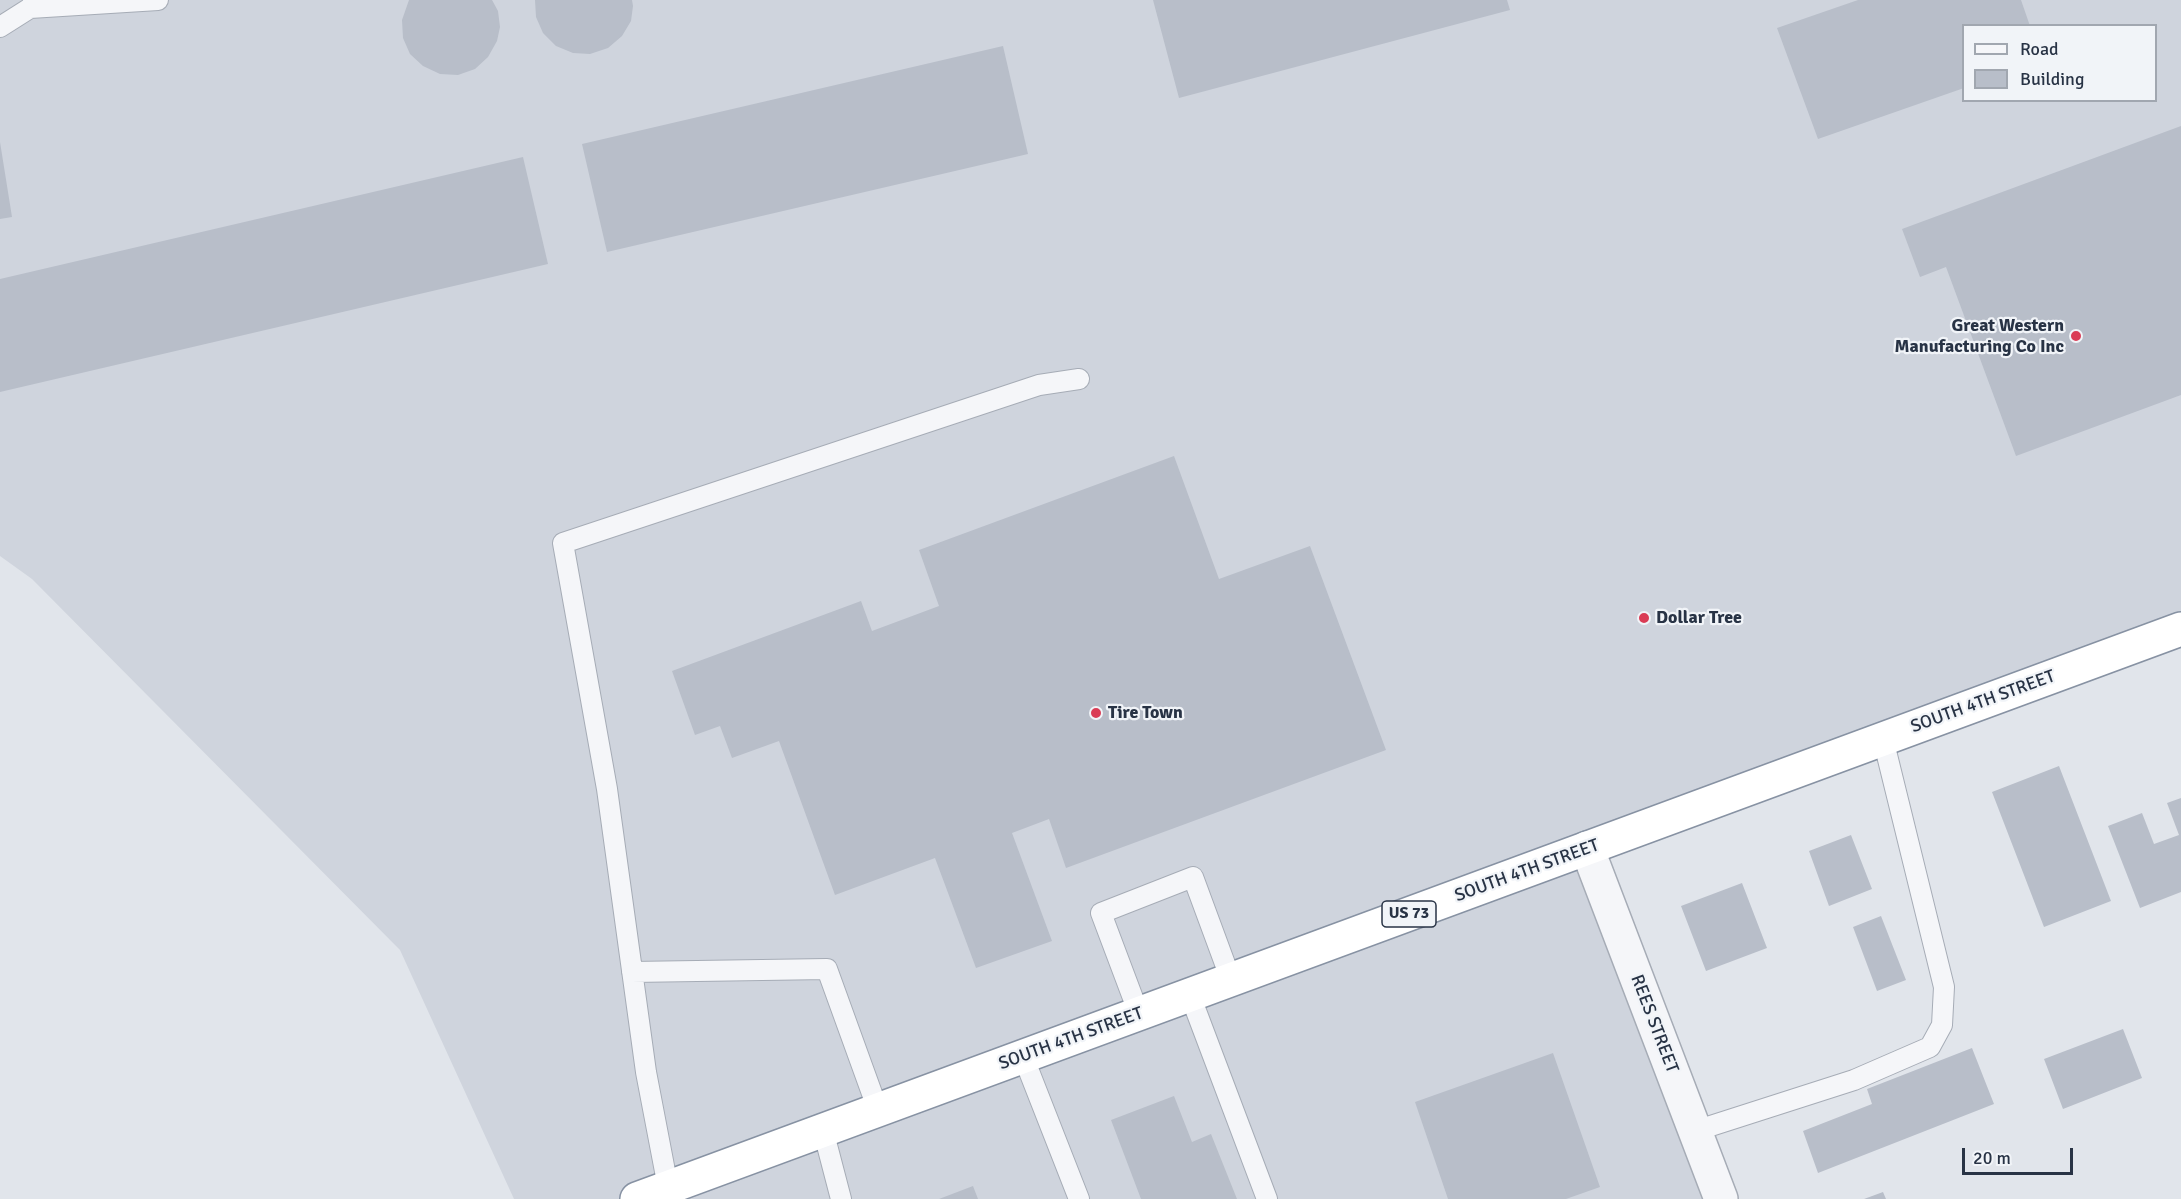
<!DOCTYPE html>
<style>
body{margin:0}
#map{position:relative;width:2181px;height:1199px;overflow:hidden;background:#e1e5eb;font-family:Signika,sans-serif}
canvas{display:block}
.legend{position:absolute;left:1962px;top:24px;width:195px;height:78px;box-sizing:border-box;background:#f1f4f8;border:2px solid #a1a7b0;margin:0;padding:8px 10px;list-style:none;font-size:18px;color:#283345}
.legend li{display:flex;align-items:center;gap:12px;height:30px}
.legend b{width:30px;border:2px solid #a1a7b0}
.scale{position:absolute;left:1962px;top:1148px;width:111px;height:27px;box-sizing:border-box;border:3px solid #283345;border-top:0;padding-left:8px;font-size:18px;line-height:21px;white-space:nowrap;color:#283345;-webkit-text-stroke:4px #f1f4f8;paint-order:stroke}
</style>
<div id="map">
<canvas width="2181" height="1199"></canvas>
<ul class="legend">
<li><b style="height:8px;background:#f5f6f9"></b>Road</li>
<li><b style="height:16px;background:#b8bec9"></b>Building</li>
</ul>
<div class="scale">20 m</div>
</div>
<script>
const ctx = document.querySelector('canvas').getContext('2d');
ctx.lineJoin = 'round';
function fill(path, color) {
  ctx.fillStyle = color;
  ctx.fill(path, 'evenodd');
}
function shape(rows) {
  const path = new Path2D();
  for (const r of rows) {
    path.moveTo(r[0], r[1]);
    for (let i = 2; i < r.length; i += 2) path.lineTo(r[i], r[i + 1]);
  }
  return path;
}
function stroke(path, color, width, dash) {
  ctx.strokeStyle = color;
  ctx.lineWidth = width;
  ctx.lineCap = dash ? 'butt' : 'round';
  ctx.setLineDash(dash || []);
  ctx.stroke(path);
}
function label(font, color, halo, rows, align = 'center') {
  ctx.font = font + ' Signika,sans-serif';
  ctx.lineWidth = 4.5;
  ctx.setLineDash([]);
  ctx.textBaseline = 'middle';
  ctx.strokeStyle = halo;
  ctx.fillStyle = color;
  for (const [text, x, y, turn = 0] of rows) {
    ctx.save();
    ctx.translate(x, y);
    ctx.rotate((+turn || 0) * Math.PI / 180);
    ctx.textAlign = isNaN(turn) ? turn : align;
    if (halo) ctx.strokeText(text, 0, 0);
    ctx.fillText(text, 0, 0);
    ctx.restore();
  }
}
fill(shape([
 [0,0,2181,0,2181,629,1587,849,1721,1199,514,1199,400,950,32,579,0,556],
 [1964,26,2156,26,2156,100,1964,100]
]), '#cfd4dd');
fill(shape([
 [409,0,492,0,498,11,500,27,497,41,488,57,475,69,458,75,440,74,423,66,410,54,403,38,402,20],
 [535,0,632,0,633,6,631,21,622,36,608,48,590,54,573,53,556,46,543,33,536,17],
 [1153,0,1507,0,1510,10,1179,98],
 [1858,0,2021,0,2030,26,1964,26,1964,88,1818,139,1777,28],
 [1003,46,1028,154,607,252,582,144],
 [2181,126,2181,395,2016,456,1946,267,1920,277,1902,229],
 [0,142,12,217,0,219],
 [523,157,548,264,0,392,0,279],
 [1174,456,1219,579,1310,546,1386,750,1066,868,1049,819,1012,833,1052,941,976,968,935,858,835,895,779,741,732,758,720,726,695,735,672,671,861,601,872,631,939,606,919,550],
 [2059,766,2111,901,2044,927,1992,792],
 [2181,798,2181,892,2140,908,2108,826,2142,813,2154,844,2179,835,2167,803],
 [1851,835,1872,889,1829,906,1809,851],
 [1742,883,1767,948,1706,971,1681,906],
 [1881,916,1906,980,1877,991,1853,927],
 [2123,1029,2142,1078,2063,1109,2044,1059],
 [1972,1048,1994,1104,1818,1173,1803,1131,1872,1104,1867,1089],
 [1553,1053,1600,1187,1566,1199,1448,1199,1415,1102],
 [1174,1096,1192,1142,1211,1134,1237,1199,1141,1199,1111,1120],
 [973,1186,978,1199,939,1199],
 [1883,1192,1886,1199,1864,1199]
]), '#b8bec9');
const lane = shape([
 [30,8,158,0],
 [0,27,30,8,35,0],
 [632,972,827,969,878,1110],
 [1190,995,1267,1199],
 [1139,1014,1101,913,1193,877,1231,980],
 [1023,1056,1079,1199],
 [823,1130,841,1199],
 [1695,1131,1854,1080,1930,1047,1942,1025,1944,987,1883,739],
 [668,1187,646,1072,607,789,563,543,1039,385,1079,379]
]);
const street = shape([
 [1587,848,1721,1199]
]);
const highway = shape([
 [637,1199,2181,629]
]);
stroke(lane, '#a6acb6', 22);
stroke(street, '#a6acb6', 36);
stroke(highway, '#8792a3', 36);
stroke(lane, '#f5f6f9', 20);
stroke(street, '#f5f6f9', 33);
stroke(highway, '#fff', 33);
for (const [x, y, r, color] of [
 [2076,336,6,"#da3c55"],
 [1644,618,6,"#da3c55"],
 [1096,713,6,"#da3c55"]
]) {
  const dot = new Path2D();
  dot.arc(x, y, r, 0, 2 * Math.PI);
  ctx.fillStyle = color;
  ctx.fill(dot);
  stroke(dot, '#f1f4f8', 2);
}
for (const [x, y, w] of [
 [1409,914,54]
]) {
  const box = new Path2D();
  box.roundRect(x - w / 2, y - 13, w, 26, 4.5);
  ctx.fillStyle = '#f1f4f8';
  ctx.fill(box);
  stroke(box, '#283345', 1.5);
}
label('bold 16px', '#283345', null, [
 ["US 73",1409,914]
]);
label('bold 18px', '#283345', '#f1f4f8', [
 ["Great Western",2064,326,"right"],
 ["Manufacturing Co Inc",2064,347,"right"],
 ["Dollar Tree",1656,618],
 ["Tire Town",1108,713]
], 'left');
label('18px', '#283345', '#f1f4f8', [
 ["SOUTH 4TH STREET",1983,702,-20],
 ["SOUTH 4TH STREET",1527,871,-20],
 ["REES STREET",1654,1024,69],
 ["SOUTH 4TH STREET",1071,1039,-20]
]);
</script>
